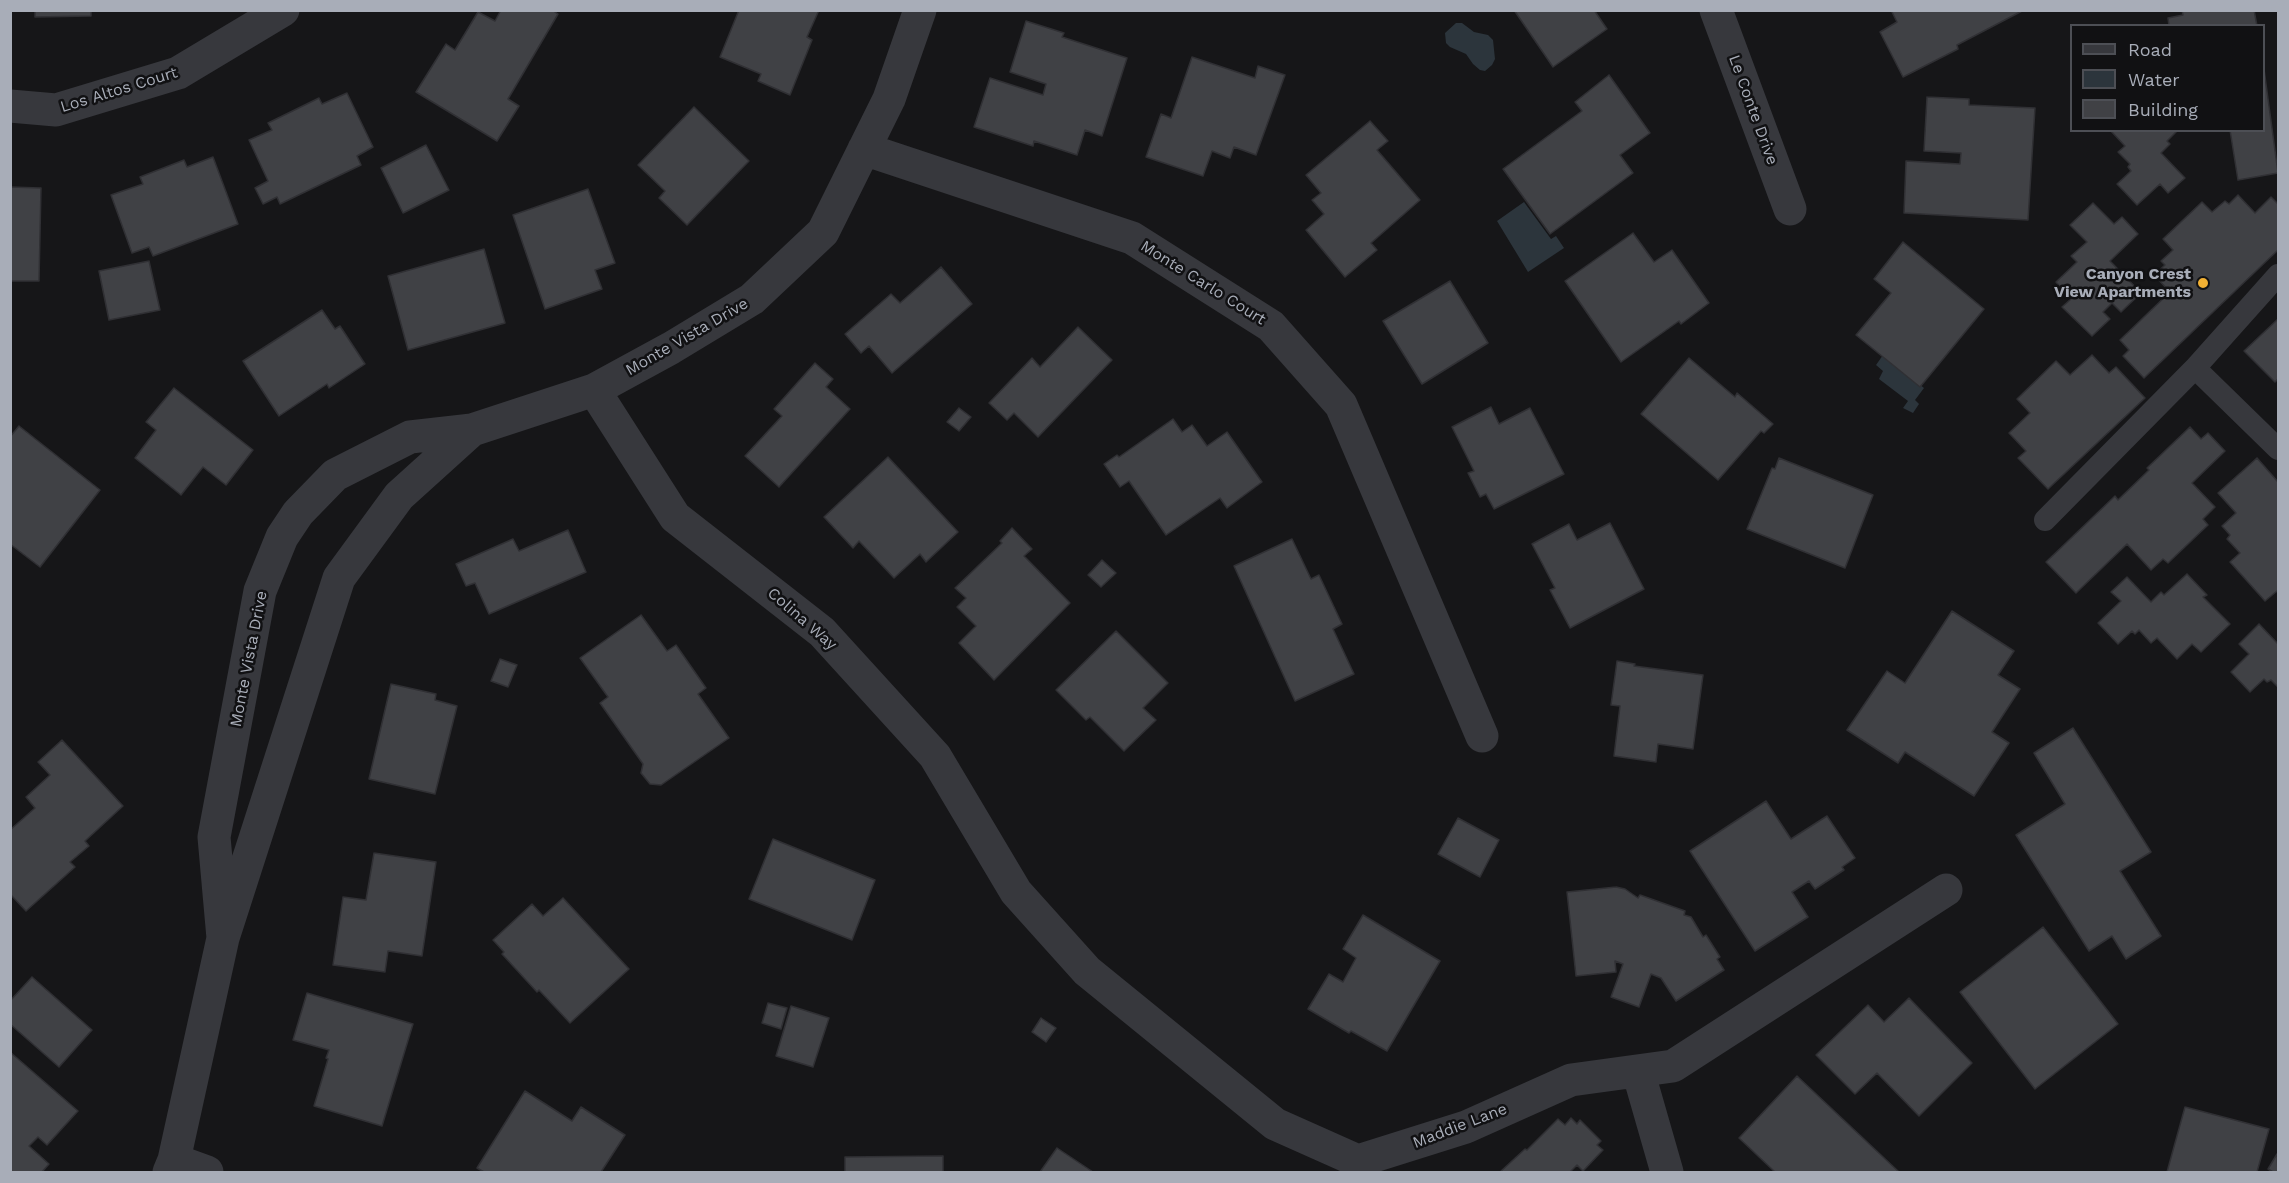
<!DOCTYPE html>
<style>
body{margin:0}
#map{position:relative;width:2289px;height:1183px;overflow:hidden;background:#161618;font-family:"Work Sans",sans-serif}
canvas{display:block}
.frame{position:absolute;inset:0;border:12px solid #a8adb8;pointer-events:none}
.legend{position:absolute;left:2070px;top:24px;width:195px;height:108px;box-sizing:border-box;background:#111113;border:2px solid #4d4f55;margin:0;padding:8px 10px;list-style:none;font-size:18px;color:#a8adb8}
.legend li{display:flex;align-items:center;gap:12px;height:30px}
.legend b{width:30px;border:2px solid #4d4f55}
</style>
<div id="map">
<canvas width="2289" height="1183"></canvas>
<div class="frame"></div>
<ul class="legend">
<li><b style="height:8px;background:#37383d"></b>Road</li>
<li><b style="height:16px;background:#2c353c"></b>Water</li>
<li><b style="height:16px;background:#404145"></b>Building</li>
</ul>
</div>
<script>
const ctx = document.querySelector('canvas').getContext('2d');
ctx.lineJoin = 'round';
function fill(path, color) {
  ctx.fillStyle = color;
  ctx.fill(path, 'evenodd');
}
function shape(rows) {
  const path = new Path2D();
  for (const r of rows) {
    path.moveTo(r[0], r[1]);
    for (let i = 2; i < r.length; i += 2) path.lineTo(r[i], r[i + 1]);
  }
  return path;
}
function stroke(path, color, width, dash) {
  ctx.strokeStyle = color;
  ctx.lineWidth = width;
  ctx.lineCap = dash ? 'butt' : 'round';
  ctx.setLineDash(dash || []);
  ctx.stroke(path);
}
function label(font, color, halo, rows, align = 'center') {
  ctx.font = font + ' "Work Sans",sans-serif';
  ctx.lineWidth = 5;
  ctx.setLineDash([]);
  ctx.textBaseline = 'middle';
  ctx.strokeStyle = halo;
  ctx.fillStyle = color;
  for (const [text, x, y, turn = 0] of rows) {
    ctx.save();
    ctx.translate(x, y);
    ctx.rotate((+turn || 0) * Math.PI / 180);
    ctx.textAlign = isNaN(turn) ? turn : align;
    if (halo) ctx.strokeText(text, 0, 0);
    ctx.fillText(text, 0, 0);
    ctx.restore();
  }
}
fill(shape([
 [1456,23,1462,23,1474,32,1488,35,1493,40,1495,59,1492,65,1485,71,1480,70,1473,64,1466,54,1450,47,1446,43,1445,33],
 [1524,202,1551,239,1556,236,1564,248,1528,272,1497,221],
 [1883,355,1924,388,1915,400,1919,404,1913,413,1903,408,1908,401,1879,379,1883,371,1876,365]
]), '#2c353c');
const building = shape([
 [35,10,91,10,91,16,35,17,35,10],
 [501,10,552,10,558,14,508,99,519,106,497,141,416,92,446,44,455,50,478,12,495,21,501,10],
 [739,10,819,10,807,37,812,40,790,95,758,81,761,74,720,57,739,10],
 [1514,10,1594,10,1607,29,1553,67,1514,10],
 [1891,10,2022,10,2022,11,1957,45,1958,49,1903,77,1880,32,1897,22,1891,10],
 [2182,10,2254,10,2257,26,2169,26,2168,18,2183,15,2182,10],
 [1026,21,1064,33,1062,37,1127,58,1102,136,1085,130,1077,155,1034,141,1033,146,974,127,990,78,1043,95,1046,84,1010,72,1026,21],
 [1192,57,1255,78,1258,66,1285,75,1256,155,1234,147,1230,158,1212,151,1203,176,1146,157,1161,114,1171,118,1192,57],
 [2264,69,2278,173,2238,180,2230,130,2264,130,2264,69],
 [1609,75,1650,133,1620,155,1633,173,1550,234,1503,169,1582,111,1575,102,1609,75],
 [347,93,373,147,357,156,361,165,280,204,277,197,263,204,255,188,268,181,249,140,272,130,268,123,319,98,322,104,347,93],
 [1927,97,1969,99,1969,105,2035,108,2028,220,1904,213,1906,161,1960,164,1961,153,1924,151,1927,97],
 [694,107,749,161,687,225,659,198,665,191,638,165,694,107],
 [1370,121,1388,141,1377,150,1420,200,1371,243,1377,250,1345,277,1306,230,1324,214,1312,200,1321,193,1306,175,1370,121],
 [2110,130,2178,130,2167,141,2170,144,2161,153,2185,178,2168,193,2160,184,2137,205,2117,184,2131,171,2128,167,2130,164,2118,152,2125,146,2110,130],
 [426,145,449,190,403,213,381,168,426,145],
 [213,157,238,224,153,256,149,247,132,253,111,195,143,184,140,177,184,160,187,167,213,157],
 [10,187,41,188,39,281,10,281,10,187],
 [588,189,615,263,595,270,602,289,545,309,513,215,588,189],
 [2238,195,2255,213,2271,197,2278,204,2278,250,2144,378,2123,356,2129,350,2120,340,2170,292,2154,275,2165,265,2161,261,2173,250,2163,239,2202,202,2212,212,2225,201,2229,204,2238,195],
 [2093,203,2114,224,2122,217,2138,234,2110,261,2141,293,2121,312,2112,303,2103,312,2110,319,2092,336,2062,307,2071,299,2056,282,2077,262,2071,256,2087,242,2070,225,2093,203],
 [1633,233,1654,262,1672,250,1709,303,1681,324,1679,321,1621,362,1565,281,1633,233],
 [1903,242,1984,309,1920,387,1856,335,1891,293,1874,279,1903,242],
 [484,249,505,323,408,350,388,276,484,249],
 [149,261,160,310,109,320,99,271,149,261],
 [941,267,972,304,892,373,869,346,861,353,845,334,891,294,900,303,941,267],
 [1450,281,1488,343,1422,384,1383,321,1450,281],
 [322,310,335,329,340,326,365,364,329,388,327,384,279,416,243,361,322,310],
 [2278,319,2278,379,2275,382,2244,351,2278,319],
 [1078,327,1112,360,1038,437,1014,413,1007,420,989,403,1032,358,1040,367,1078,327],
 [2092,355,2109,373,2116,367,2145,398,2048,489,2018,458,2026,451,2009,433,2030,413,2017,399,2056,361,2070,375,2092,355],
 [1689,358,1735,397,1737,393,1773,424,1764,433,1761,431,1718,480,1641,414,1689,358],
 [815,363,833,379,826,387,850,409,779,487,745,456,782,416,774,409,815,363],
 [174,388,253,450,226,485,203,467,181,495,135,458,156,430,146,422,174,388],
 [1491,407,1499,424,1530,408,1564,474,1494,509,1486,494,1480,497,1468,473,1474,471,1452,427,1491,407],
 [959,408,971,417,959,431,947,422,959,408],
 [1173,419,1182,432,1192,425,1207,446,1227,432,1262,482,1227,508,1220,498,1166,535,1129,481,1120,487,1104,464,1117,455,1119,457,1173,419],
 [19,426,100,490,40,567,10,544,10,437,19,426],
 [2190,427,2201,439,2208,433,2225,451,2192,483,2215,507,2203,519,2208,525,2168,563,2163,559,2151,570,2127,544,2076,593,2046,562,2115,496,2118,500,2149,470,2147,468,2190,427],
 [888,457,958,532,926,562,920,554,894,578,859,541,853,548,824,517,888,457],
 [1779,458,1873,495,1845,568,1747,529,1772,468,1775,469,1779,458],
 [2257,458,2278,482,2278,593,2277,591,2265,601,2230,562,2240,553,2227,539,2230,535,2222,526,2236,513,2218,493,2257,458],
 [1610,523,1644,589,1570,628,1550,590,1555,588,1532,544,1569,524,1577,540,1610,523],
 [1012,528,1032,549,1024,556,1070,603,994,680,959,643,976,626,957,607,966,598,955,588,1002,543,1000,541,1012,528],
 [568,530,586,572,489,614,475,583,466,586,456,564,513,539,519,551,568,530],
 [1292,539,1311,579,1319,575,1342,624,1333,629,1354,674,1295,701,1234,566,1292,539],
 [1102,560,1116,573,1101,587,1088,575,1102,560],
 [2187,574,2207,595,2203,597,2230,624,2201,652,2192,644,2177,659,2157,638,2151,643,2139,630,2135,634,2132,631,2118,644,2098,623,2121,601,2111,592,2127,577,2151,602,2161,592,2164,595,2187,574],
 [1952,611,2014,651,1998,675,2020,689,1992,732,2009,743,1974,796,1905,752,1898,763,1847,730,1887,671,1905,683,1952,611],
 [641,615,667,651,676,645,706,688,698,694,729,738,661,785,650,784,641,773,643,764,600,703,608,697,580,658,641,615],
 [2259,624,2278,644,2278,687,2271,680,2267,682,2264,679,2250,692,2231,672,2249,654,2239,644,2259,624],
 [1116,631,1168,683,1143,708,1156,720,1124,751,1090,717,1086,720,1056,690,1116,631],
 [500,659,517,665,508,687,491,681,500,659],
 [1617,661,1635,664,1634,666,1703,675,1693,749,1658,744,1656,762,1614,756,1620,706,1611,705,1617,661],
 [391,684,436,694,435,700,457,706,435,794,369,779,391,684],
 [2073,728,2151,852,2120,871,2161,936,2126,959,2112,936,2089,951,2016,835,2065,804,2034,753,2073,728],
 [62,740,123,806,85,841,89,846,70,862,75,867,26,911,10,894,10,830,35,808,26,797,50,775,38,762,62,740],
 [1766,801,1791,839,1827,816,1855,858,1842,867,1844,870,1815,889,1809,881,1792,892,1808,917,1755,951,1690,851,1766,801],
 [1458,818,1499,840,1480,877,1438,854,1458,818],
 [773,839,875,880,852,940,749,899,773,839],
 [374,853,436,862,422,956,388,951,385,972,333,965,343,897,366,900,374,853],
 [1616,887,1625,889,1638,898,1640,895,1685,911,1684,915,1691,917,1703,937,1706,935,1720,957,1717,959,1724,970,1676,1001,1661,978,1651,974,1639,1007,1611,997,1623,964,1615,961,1616,972,1576,976,1567,892,1616,887],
 [563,898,629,969,570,1023,539,990,537,992,502,954,504,952,493,940,532,904,543,916,563,898],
 [1363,915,1440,961,1387,1051,1351,1031,1349,1033,1308,1009,1329,974,1343,982,1356,958,1343,949,1363,915],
 [2043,927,2118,1024,2035,1089,1960,992,2043,927],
 [32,977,92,1030,59,1067,10,1024,10,1001,32,977],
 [307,993,413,1024,382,1126,314,1106,328,1059,326,1058,329,1050,293,1040,307,993],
 [1909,998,1972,1063,1919,1116,1877,1073,1855,1094,1816,1055,1868,1005,1884,1022,1909,998],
 [768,1003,787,1008,781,1029,762,1023,768,1003],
 [791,1006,829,1018,813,1067,776,1056,791,1006],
 [1041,1018,1056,1028,1046,1042,1032,1032,1041,1018],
 [10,1052,78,1111,47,1145,38,1137,29,1146,49,1164,42,1172,10,1172,10,1052],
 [1797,1076,1899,1172,1775,1172,1739,1138,1797,1076],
 [525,1091,572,1121,581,1107,625,1135,601,1172,484,1172,477,1168,525,1091],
 [2185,1107,2269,1129,2257,1172,2167,1172,2185,1107],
 [1571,1118,1577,1124,1580,1120,1601,1141,1597,1145,1603,1150,1583,1171,1577,1165,1570,1172,1500,1172,1525,1149,1527,1150,1558,1119,1565,1125,1571,1118],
 [1057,1148,1093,1172,1040,1172,1057,1148],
 [2277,1154,2278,1172,2273,1172,2268,1169,2277,1154],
 [943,1156,943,1172,845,1172,845,1157,943,1156]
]);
fill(building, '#404145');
stroke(building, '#303034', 1.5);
stroke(shape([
 [2278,275,2195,368,2278,449],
 [2045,520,2195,368]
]), '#37383d', 22);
stroke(shape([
 [1716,10,1790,209],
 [10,106,56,110,178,73,283,10],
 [864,149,1132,238,1271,326,1341,405,1482,736],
 [594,390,675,517,822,632,935,756,1016,892,1087,971,1275,1124,1358,1161,1466,1127,1571,1080,1673,1066,1946,890],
 [223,938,214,837,260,591,282,537,298,513,335,475,410,437,472,430,594,390,671,348,752,299,823,232,889,99,920,10],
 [1638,1071,1667,1172],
 [174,1160,207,1172],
 [169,1172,174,1160,223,938,339,578,399,496,472,430]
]), '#37383d', 33);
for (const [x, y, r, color] of [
 [2203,283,6,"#f2b134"]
]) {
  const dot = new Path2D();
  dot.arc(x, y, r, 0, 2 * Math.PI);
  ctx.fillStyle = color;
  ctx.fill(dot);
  stroke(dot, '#111113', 2);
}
label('16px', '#a8adb8', '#111113', [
 ["Los Altos Court",119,90,-17],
 ["Le Conte Drive",1753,110,70],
 ["Monte Carlo Court",1203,283,32],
 ["Monte Vista Drive",687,337,-30],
 ["Colina Way",802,619,41],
 ["Monte Vista Drive",249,659,-79],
 ["Maddie Lane",1460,1126,-21]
]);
label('bold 16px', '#a8adb8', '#111113', [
 ["Canyon Crest",2191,274],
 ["View Apartments",2191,292]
], 'right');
</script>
